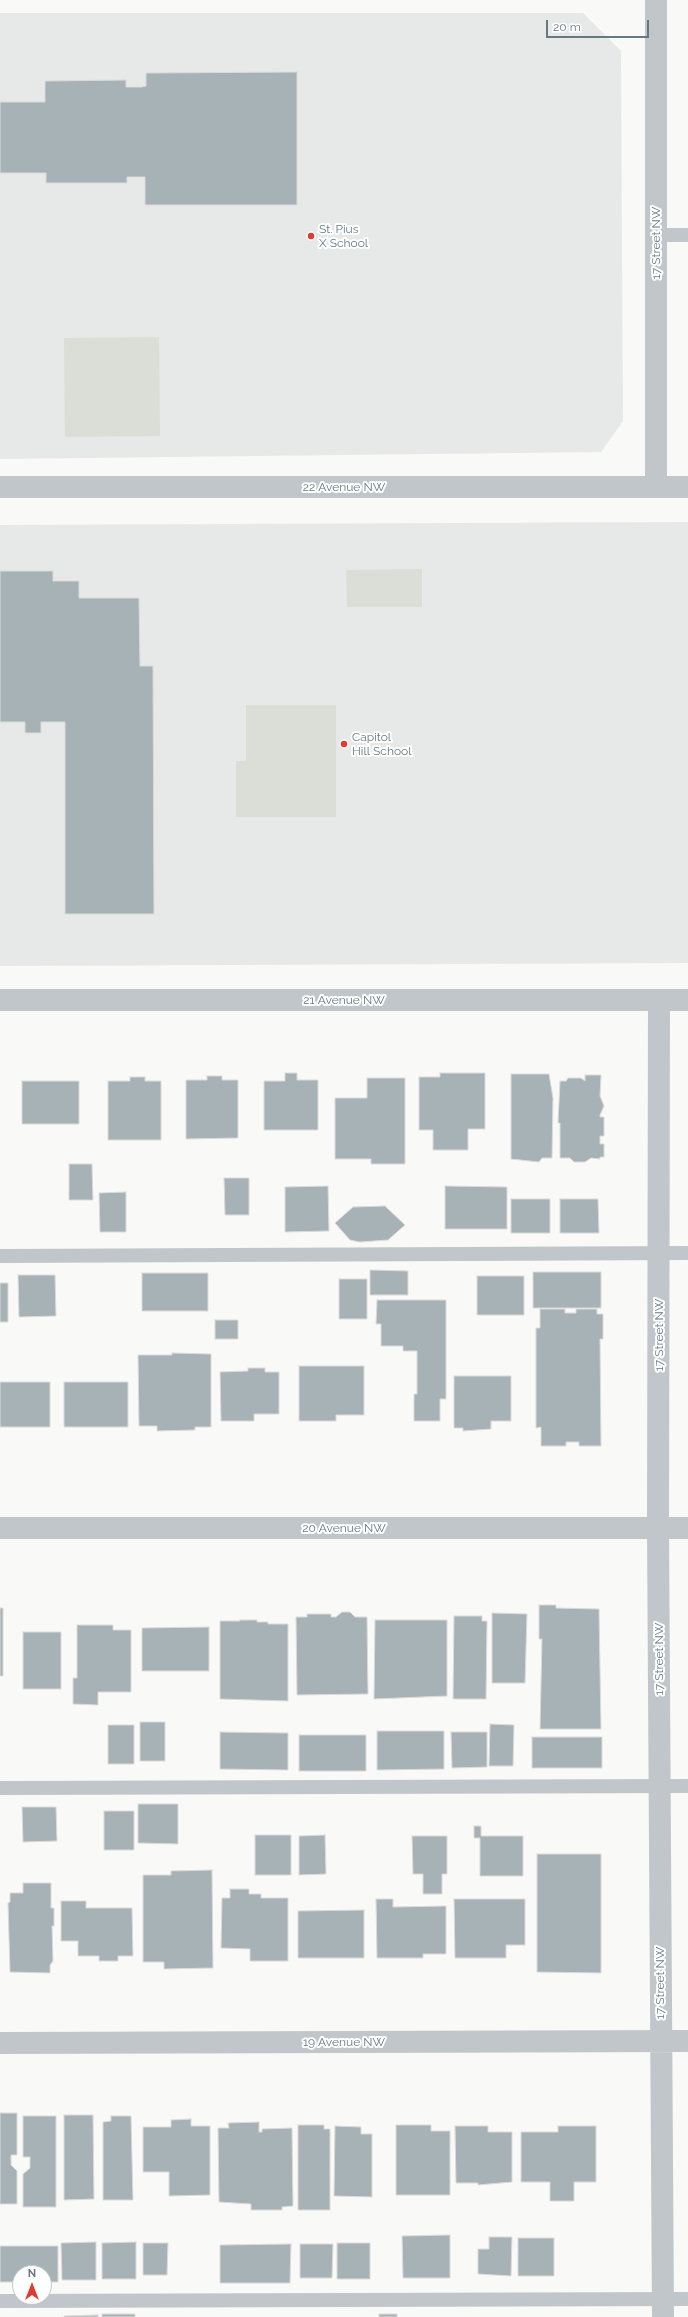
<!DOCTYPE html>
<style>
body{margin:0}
#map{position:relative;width:688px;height:2317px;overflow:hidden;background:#f9f9f7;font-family:Raleway,sans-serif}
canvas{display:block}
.north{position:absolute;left:12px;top:2265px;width:40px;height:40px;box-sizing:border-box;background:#fff;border:1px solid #c1c9cd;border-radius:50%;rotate:0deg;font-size:11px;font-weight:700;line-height:16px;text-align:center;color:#657981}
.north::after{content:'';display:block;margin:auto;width:14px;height:18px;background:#e03c2f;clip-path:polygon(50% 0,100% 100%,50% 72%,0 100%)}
.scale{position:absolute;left:546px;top:20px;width:103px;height:18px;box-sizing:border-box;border:2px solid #657981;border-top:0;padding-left:5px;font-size:12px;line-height:14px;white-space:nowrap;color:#657981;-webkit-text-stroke:3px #fff;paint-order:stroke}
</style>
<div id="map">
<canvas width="688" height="2317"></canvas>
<div class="north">N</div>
<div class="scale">20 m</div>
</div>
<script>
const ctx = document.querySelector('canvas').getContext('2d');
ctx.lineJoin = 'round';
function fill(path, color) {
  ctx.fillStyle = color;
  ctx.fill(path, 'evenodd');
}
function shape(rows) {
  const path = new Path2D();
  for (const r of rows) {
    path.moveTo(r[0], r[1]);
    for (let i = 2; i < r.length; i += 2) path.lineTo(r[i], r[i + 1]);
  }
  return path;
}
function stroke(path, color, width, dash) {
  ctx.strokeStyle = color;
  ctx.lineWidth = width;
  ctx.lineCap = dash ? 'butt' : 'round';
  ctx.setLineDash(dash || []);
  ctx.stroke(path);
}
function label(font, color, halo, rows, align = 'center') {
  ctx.font = font + ' Raleway,sans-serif';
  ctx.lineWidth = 4;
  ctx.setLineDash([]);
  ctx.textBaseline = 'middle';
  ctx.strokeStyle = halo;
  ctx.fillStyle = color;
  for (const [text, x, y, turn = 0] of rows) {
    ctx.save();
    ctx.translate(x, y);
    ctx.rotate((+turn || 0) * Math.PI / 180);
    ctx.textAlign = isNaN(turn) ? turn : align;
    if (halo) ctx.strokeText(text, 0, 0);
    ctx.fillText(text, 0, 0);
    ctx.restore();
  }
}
fill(shape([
 [0,13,583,13,621,51,623,421,601,452,0,459],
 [688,522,688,963,0,966,0,525]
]), '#e7e9e8');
fill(shape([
 [159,337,160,436,65,437,64,338],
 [422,569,422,607,347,607,346,570],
 [246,705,336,705,336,817,236,817,236,761,246,761]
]), '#daded6');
const building = shape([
 [297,72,297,205,145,205,145,177,127,177,127,183,46,183,46,173,0,173,0,102,45,102,45,81,126,80,126,87,142,87,146,86,146,73,297,72],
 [0,571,53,571,53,581,79,581,79,598,139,598,140,666,153,666,154,914,65,914,65,722,41,722,41,733,25,733,25,722,0,722,0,571],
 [285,1073,297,1073,297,1080,318,1080,318,1130,264,1130,264,1081,285,1081,285,1073],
 [440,1073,485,1073,485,1129,468,1129,468,1150,433,1150,433,1130,419,1130,419,1077,440,1077,440,1073],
 [511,1074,549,1074,553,1098,552,1158,542,1158,539,1162,511,1159,511,1074],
 [585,1075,601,1075,600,1096,604,1106,600,1115,600,1117,604,1117,604,1136,600,1136,600,1144,604,1144,604,1157,600,1157,600,1159,591,1158,585,1162,574,1162,570,1158,560,1158,560,1123,558,1123,560,1081,566,1081,568,1078,581,1078,585,1081,585,1075],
 [207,1076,222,1076,222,1080,238,1080,238,1138,186,1139,186,1080,207,1080,207,1076],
 [130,1077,145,1077,145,1081,161,1081,161,1140,108,1140,108,1081,130,1081,130,1077],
 [367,1078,405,1078,405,1164,371,1164,371,1159,335,1159,335,1098,367,1098,367,1078],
 [22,1081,79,1081,79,1124,22,1124,22,1081],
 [69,1164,92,1164,93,1200,69,1200,69,1164],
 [224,1178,249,1178,249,1215,225,1215,224,1178],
 [328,1186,329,1231,285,1232,285,1187,328,1186],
 [445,1186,507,1187,507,1229,445,1229,445,1186],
 [126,1192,126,1232,100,1232,99,1193,126,1192],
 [511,1199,550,1199,550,1233,511,1233,511,1199],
 [560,1199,598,1199,599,1233,560,1233,560,1199],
 [385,1206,405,1225,388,1240,360,1242,350,1240,335,1223,353,1207,385,1206],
 [370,1270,408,1271,408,1295,370,1295,370,1270],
 [533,1272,601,1272,601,1308,533,1308,533,1272],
 [142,1273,208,1273,208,1311,142,1311,142,1273],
 [18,1275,55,1275,56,1316,19,1317,18,1275],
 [477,1276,524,1276,524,1315,477,1315,477,1276],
 [339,1279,367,1279,367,1319,339,1319,339,1279],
 [0,1283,8,1283,8,1322,0,1322,0,1283],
 [377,1300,446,1300,446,1399,440,1399,440,1421,414,1421,414,1394,417,1394,417,1351,403,1351,403,1346,381,1346,381,1324,376,1324,377,1300],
 [540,1309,565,1309,565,1313,576,1313,576,1309,597,1309,597,1314,603,1314,603,1339,600,1339,601,1446,579,1446,579,1442,566,1442,566,1446,541,1446,541,1427,536,1428,536,1328,540,1328,540,1309],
 [215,1320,238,1320,238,1339,215,1339,215,1320],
 [172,1353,211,1354,211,1427,195,1427,195,1430,157,1431,157,1426,139,1426,138,1355,172,1355,172,1353],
 [299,1366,364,1366,364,1415,336,1415,336,1421,299,1421,299,1366],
 [248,1368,265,1368,265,1372,279,1372,279,1414,254,1414,254,1421,221,1421,220,1372,248,1371,248,1368],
 [454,1376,511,1376,511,1421,491,1421,491,1429,463,1431,463,1428,454,1428,454,1376],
 [0,1382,50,1382,50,1427,0,1427,0,1382],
 [64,1382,128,1382,128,1427,64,1427,64,1382],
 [539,1605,556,1605,556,1608,599,1609,601,1729,540,1729,542,1639,539,1639,539,1605],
 [0,1608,3,1608,3,1676,0,1676,0,1608],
 [342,1612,350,1612,355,1617,367,1617,368,1694,297,1695,296,1617,307,1617,307,1614,331,1614,331,1617,336,1617,342,1612],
 [492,1613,527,1614,525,1683,492,1683,492,1613],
 [454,1616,482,1616,482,1621,487,1621,486,1699,453,1699,454,1616],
 [240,1620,257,1620,257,1622,268,1622,268,1624,288,1624,288,1701,220,1699,220,1621,240,1621,240,1620],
 [375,1620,447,1620,447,1696,374,1699,375,1620],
 [77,1625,113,1625,113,1630,131,1630,131,1692,98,1692,98,1705,73,1704,73,1678,77,1678,77,1625],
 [209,1627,209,1671,142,1671,142,1628,209,1627],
 [23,1632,61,1632,61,1689,23,1689,23,1632],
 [140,1722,165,1722,165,1761,140,1761,140,1722],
 [490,1724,514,1725,513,1766,489,1766,490,1724],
 [108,1725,134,1725,134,1764,108,1764,108,1725],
 [377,1731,444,1731,444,1769,377,1770,377,1731],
 [220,1732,288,1733,288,1770,220,1769,220,1732],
 [451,1732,487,1732,487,1767,452,1768,451,1732],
 [299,1735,366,1735,366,1771,299,1771,299,1735],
 [532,1737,602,1737,602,1768,532,1768,532,1737],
 [138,1804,178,1804,178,1844,138,1843,138,1804],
 [22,1807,56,1807,57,1841,23,1842,22,1807],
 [104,1811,134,1811,134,1850,104,1850,104,1811],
 [474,1826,481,1826,481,1836,523,1836,523,1876,480,1876,480,1838,474,1838,474,1826],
 [255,1835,291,1835,291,1875,255,1875,255,1835],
 [325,1835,326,1874,299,1875,299,1836,325,1835],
 [412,1836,447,1836,447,1874,442,1874,442,1894,423,1894,423,1874,413,1874,412,1836],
 [537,1854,601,1854,601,1973,537,1972,537,1854],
 [212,1870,213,1968,164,1969,164,1962,143,1962,143,1875,171,1875,171,1871,212,1870],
 [23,1883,51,1883,51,1908,54,1908,54,1926,52,1926,53,1961,50,1965,50,1973,10,1972,8,1903,10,1902,10,1893,23,1893,23,1883],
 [230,1889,249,1889,249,1894,261,1894,261,1898,288,1898,288,1961,250,1961,250,1949,221,1948,222,1898,230,1898,230,1889],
 [376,1899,393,1899,393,1907,446,1906,446,1954,423,1954,423,1958,377,1958,376,1899],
 [454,1899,525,1899,525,1945,506,1945,506,1958,455,1958,454,1899],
 [61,1901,86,1901,86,1908,132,1908,133,1956,118,1956,118,1961,99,1961,99,1956,78,1956,78,1941,61,1941,61,1901],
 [364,1910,364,1958,298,1958,298,1911,364,1910],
 [0,2113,17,2113,17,2155,11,2155,11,2165,17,2171,17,2204,0,2204,0,2113],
 [64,2115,93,2115,94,2199,64,2200,64,2115],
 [23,2116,56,2116,56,2207,23,2207,23,2174,30,2168,30,2157,23,2157,23,2116],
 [111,2116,131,2116,133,2200,103,2200,103,2122,111,2121,111,2116],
 [191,2119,191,2126,210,2126,210,2195,169,2196,169,2172,143,2172,143,2127,171,2127,171,2120,191,2119],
 [259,2122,259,2132,262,2132,262,2129,292,2128,293,2206,282,2207,282,2210,251,2210,251,2204,219,2202,218,2128,229,2128,228,2123,259,2122],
 [298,2125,324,2125,324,2129,330,2129,330,2210,298,2210,298,2125],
 [396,2125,431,2125,431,2131,450,2131,450,2195,396,2195,396,2125],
 [335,2126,361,2127,361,2134,372,2134,372,2197,334,2196,335,2126],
 [455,2126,488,2126,488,2132,512,2132,512,2182,478,2185,478,2183,456,2183,455,2126],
 [558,2126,596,2126,596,2182,574,2182,574,2201,550,2201,550,2182,521,2182,521,2132,558,2132,558,2126],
 [450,2235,450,2278,403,2278,402,2236,450,2235],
 [489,2237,512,2237,511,2276,478,2274,478,2249,489,2249,489,2237],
 [518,2238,554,2238,554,2276,518,2276,518,2238],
 [96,2242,96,2280,62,2280,61,2243,96,2242],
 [136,2242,136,2279,102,2279,102,2243,136,2242],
 [143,2243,168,2243,167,2275,143,2275,143,2243],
 [337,2243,370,2243,370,2279,337,2279,337,2243],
 [291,2244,290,2283,220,2283,220,2245,291,2244],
 [300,2244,333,2244,332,2278,300,2278,300,2244],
 [0,2246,58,2246,58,2282,44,2282,44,2273,20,2273,20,2282,0,2282,0,2246],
 [102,2314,135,2314,135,2317,102,2317,102,2314],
 [379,2314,397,2314,397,2317,379,2317,379,2314],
 [98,2315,98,2317,64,2317,64,2316,98,2315]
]);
fill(building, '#a7b2b6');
stroke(building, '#dbdad9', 1);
stroke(shape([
 [656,235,688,235],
 [0,1256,688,1253],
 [0,1788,688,1786],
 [0,2301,688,2299]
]), '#c0c6c9', 14);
stroke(shape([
 [656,0,656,487],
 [0,487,688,487],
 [0,1000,688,1000],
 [659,1001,658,1528,663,2317],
 [0,2043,688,2041]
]), '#c0c6c9', 22);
stroke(shape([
 [0,1528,688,1528]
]), '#c0c6c9', 22);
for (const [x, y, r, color] of [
 [311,236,4,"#e03c2f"],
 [344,744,4,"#e03c2f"]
]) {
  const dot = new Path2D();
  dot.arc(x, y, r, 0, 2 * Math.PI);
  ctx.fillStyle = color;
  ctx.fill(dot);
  stroke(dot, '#fff', 1.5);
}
label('12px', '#657981', '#fff', [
 ["St. Pius",319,229],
 ["X School",319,243],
 ["Capitol",352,737],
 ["Hill School",352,751]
], 'left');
label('12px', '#657981', '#fff', [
 ["17 Street NW",656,243,-90],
 ["22 Avenue NW",344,487],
 ["21 Avenue NW",344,1000],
 ["17 Street NW",659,1335,-90],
 ["20 Avenue NW",344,1528],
 ["17 Street NW",659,1659,-90],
 ["17 Street NW",660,1983,-90],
 ["19 Avenue NW",344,2042]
]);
</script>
